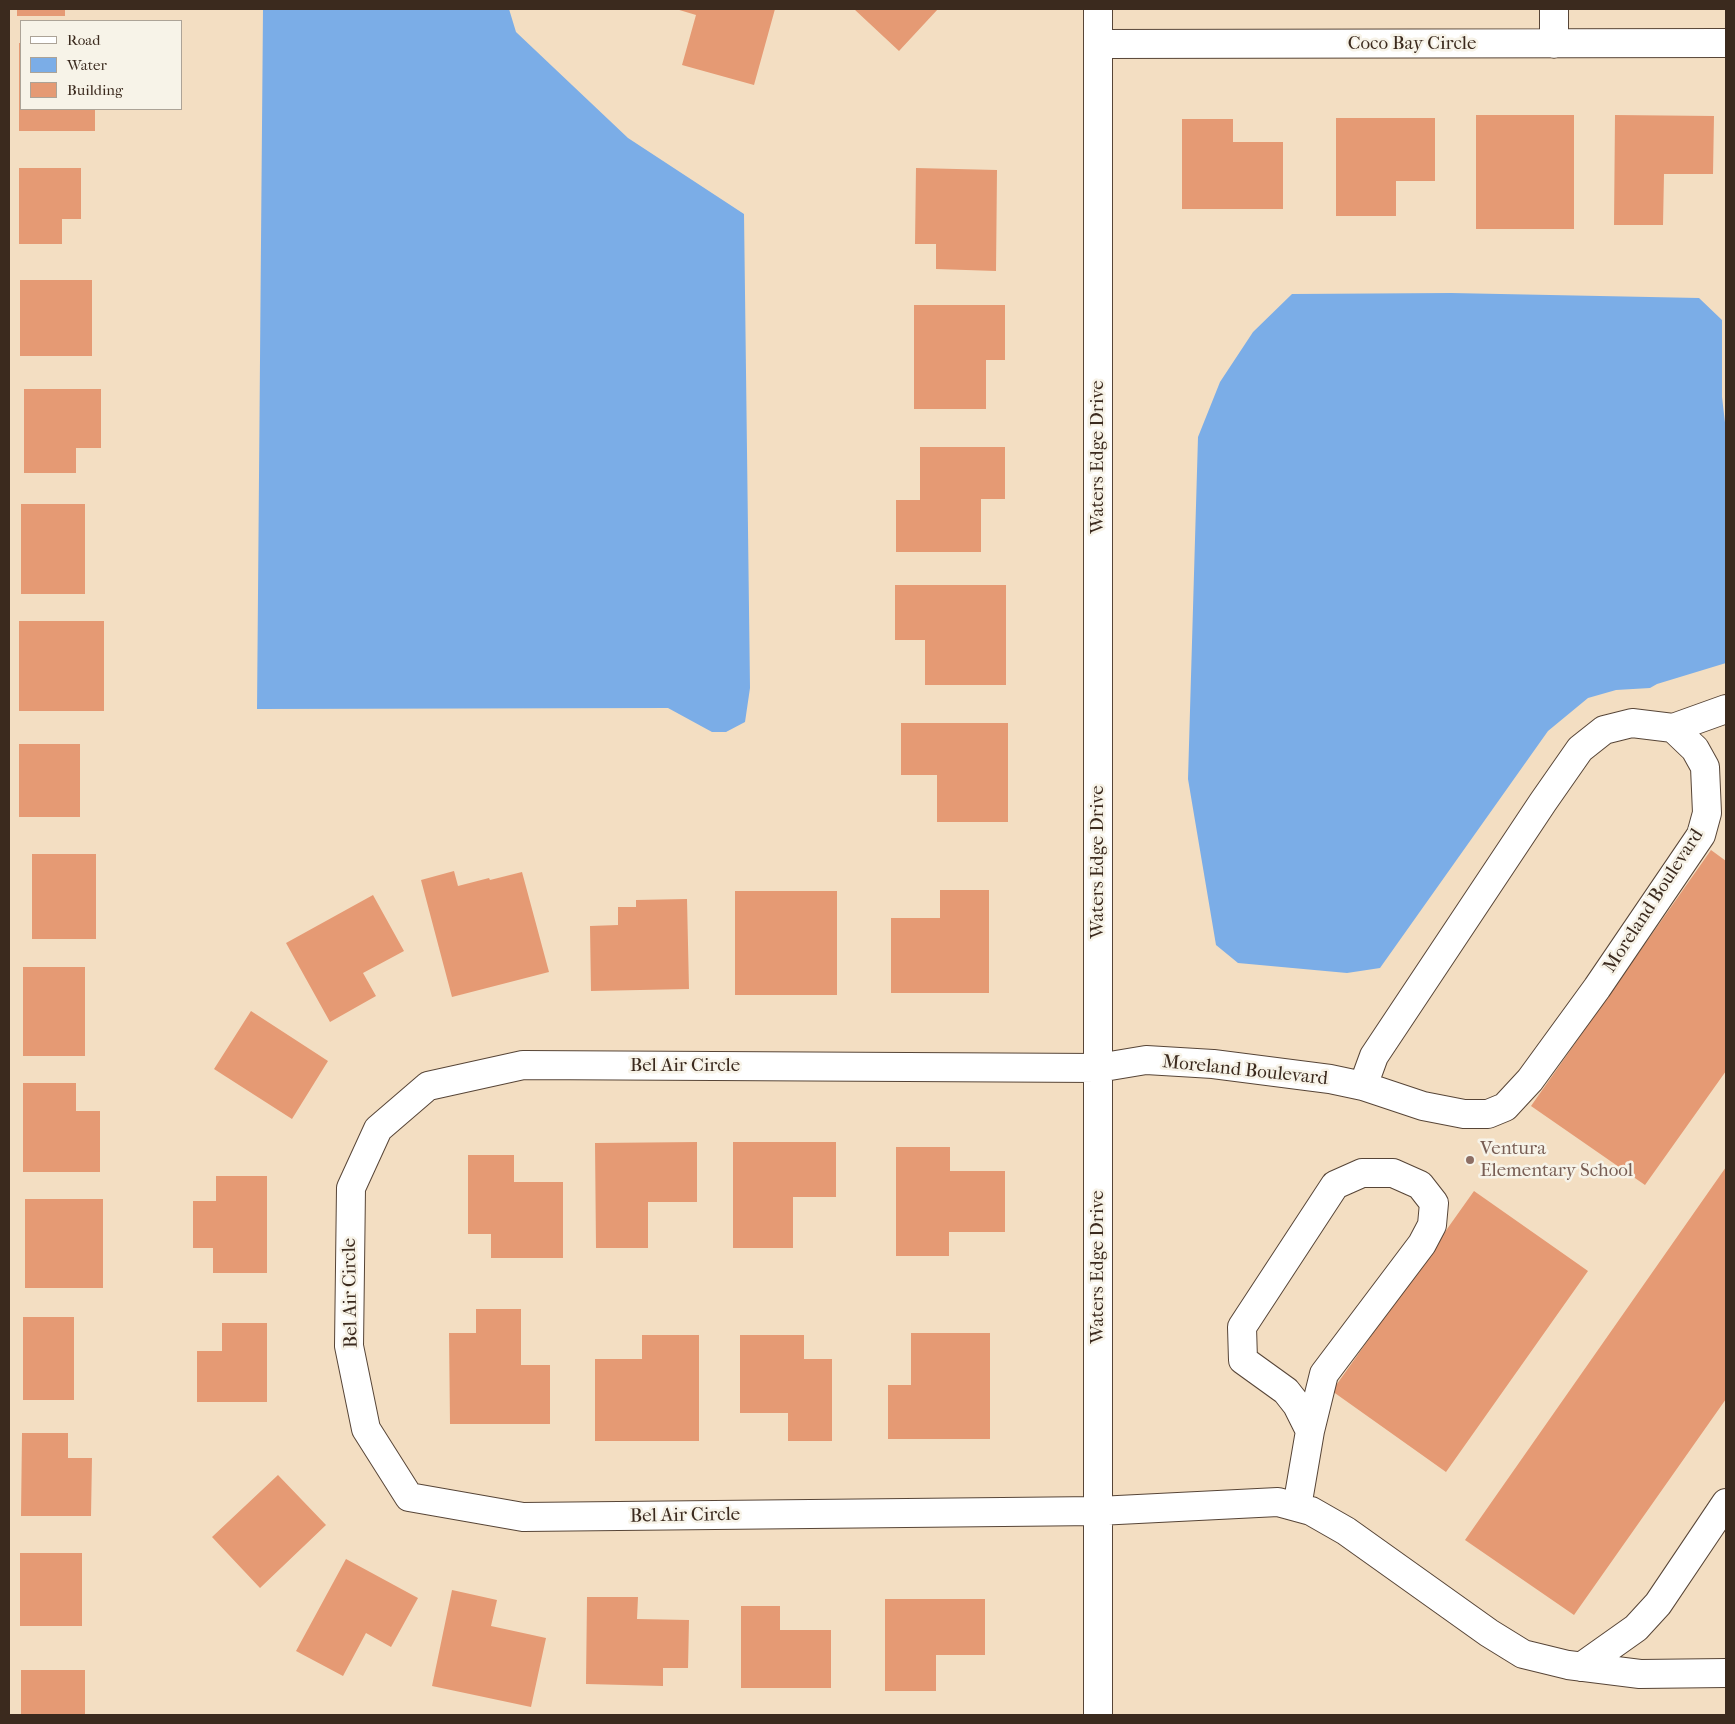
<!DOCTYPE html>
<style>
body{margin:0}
#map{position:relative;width:1735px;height:1724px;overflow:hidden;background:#f3dec2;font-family:"IM FELL French Canon",serif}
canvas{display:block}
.frame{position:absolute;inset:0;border:10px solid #3b2a1e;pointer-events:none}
.legend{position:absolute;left:20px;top:20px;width:162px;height:90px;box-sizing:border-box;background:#f7f3e8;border:1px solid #aca397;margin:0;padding:6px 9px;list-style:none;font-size:15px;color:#3b2a1e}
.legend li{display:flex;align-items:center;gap:10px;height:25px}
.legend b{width:25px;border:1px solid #aca397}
</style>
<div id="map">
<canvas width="1735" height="1724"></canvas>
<div class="frame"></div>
<ul class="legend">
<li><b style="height:6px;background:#fff"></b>Road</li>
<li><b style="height:14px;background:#7bade7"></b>Water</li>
<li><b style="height:14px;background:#e59a74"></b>Building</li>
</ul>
</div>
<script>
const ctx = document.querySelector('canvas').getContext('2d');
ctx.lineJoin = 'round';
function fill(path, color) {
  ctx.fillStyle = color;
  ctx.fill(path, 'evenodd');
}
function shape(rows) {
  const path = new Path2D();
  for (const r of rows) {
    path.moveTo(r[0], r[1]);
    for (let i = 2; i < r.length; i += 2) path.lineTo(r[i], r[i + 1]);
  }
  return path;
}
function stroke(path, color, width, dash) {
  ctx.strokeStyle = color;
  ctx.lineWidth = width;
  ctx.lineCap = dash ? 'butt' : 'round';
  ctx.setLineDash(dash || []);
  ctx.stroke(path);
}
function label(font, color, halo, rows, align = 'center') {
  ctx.font = font + ' "IM FELL French Canon",serif';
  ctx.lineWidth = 5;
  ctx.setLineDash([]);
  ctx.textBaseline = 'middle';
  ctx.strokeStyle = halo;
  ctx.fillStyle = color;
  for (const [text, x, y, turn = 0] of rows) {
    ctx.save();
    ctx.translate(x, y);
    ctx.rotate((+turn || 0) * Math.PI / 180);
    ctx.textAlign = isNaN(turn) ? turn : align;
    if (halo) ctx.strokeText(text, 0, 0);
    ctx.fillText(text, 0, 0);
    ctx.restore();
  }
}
fill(shape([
 [263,9,509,9,516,32,628,138,744,214,750,688,745,722,726,732,712,732,668,708,257,709],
 [1451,293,1699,298,1722,320,1722,397,1726,431,1726,663,1657,684,1650,688,1616,690,1588,698,1548,731,1380,968,1347,973,1238,963,1216,945,1188,779,1198,437,1220,382,1253,332,1292,294]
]), '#7bade7');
fill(shape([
 [17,9,65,9,65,16,17,16],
 [676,9,775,9,754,85,682,65,696,15],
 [854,9,938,9,899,51],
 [19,43,21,43,21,109,95,109,95,131,19,131],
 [1476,115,1574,115,1574,229,1476,229],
 [1615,115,1714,116,1713,174,1664,174,1663,225,1614,225],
 [1336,118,1435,118,1435,181,1396,181,1396,216,1336,216],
 [1182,119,1233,119,1233,142,1283,142,1283,209,1182,209],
 [19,168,81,168,81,219,62,219,62,244,19,244],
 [916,168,997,170,996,271,936,269,936,244,915,244],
 [20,280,92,280,92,356,20,356],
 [914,305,1005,305,1005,360,986,360,986,409,914,409],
 [24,389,101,389,101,448,76,448,76,473,24,473],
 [920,447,1005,447,1005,499,981,499,981,552,896,552,896,500,920,500],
 [21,504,85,504,85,594,21,594],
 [895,585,1006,585,1006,685,925,685,925,640,895,640],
 [19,621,104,621,104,711,19,711],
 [901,723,1008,723,1008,822,937,822,937,775,901,775],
 [19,744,80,744,80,817,19,817],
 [1711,850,1726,861,1726,1071,1645,1185,1531,1106],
 [32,854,96,854,96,939,32,939],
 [454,871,458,886,489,878,490,880,522,872,549,972,452,997,421,880],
 [940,890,989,890,989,993,891,993,891,918,940,918],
 [735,891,837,891,837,995,735,995],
 [373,895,404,951,363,973,376,996,330,1022,286,943],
 [687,899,689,989,591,991,590,926,618,925,618,907,636,907,636,900],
 [23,967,85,967,85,1056,23,1056],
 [251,1011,328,1061,292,1119,214,1069],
 [23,1083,76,1083,76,1111,100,1111,100,1172,23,1172],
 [697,1142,697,1202,648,1202,648,1248,596,1248,595,1143],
 [733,1142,836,1142,836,1197,793,1197,793,1248,733,1248],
 [896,1147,950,1147,950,1171,1005,1171,1005,1232,949,1232,949,1256,896,1256],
 [468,1155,514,1155,514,1182,563,1182,563,1258,491,1258,491,1234,468,1234],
 [1726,1167,1726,1399,1574,1615,1465,1540],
 [216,1176,267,1176,267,1273,213,1273,213,1248,193,1248,193,1201,216,1201],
 [1474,1191,1588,1271,1446,1472,1332,1391],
 [25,1199,103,1199,103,1288,25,1288],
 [476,1309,521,1309,521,1365,550,1365,550,1424,450,1424,449,1333,476,1333],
 [23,1317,74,1317,74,1400,23,1400],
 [222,1323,267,1323,267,1402,197,1402,197,1351,222,1351],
 [911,1333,990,1333,990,1439,888,1439,888,1385,911,1385],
 [642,1335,699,1335,699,1441,595,1441,595,1359,642,1359],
 [740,1335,804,1335,804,1359,832,1359,832,1441,788,1441,788,1413,740,1413],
 [22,1433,68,1433,68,1458,92,1458,91,1516,21,1516],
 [278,1475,326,1525,260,1588,212,1537],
 [20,1553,82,1553,82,1626,20,1626],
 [346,1559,418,1598,391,1647,366,1633,343,1676,296,1651],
 [452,1590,497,1600,491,1626,546,1638,531,1707,432,1686],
 [587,1597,638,1597,637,1619,689,1620,688,1668,663,1668,663,1686,586,1684],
 [885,1599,985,1599,985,1655,936,1655,936,1691,885,1691],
 [741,1606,780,1606,780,1630,831,1630,831,1688,741,1688],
 [21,1670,85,1670,85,1715,21,1715]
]), '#e59a74');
const minor = shape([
 [1554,9,1554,44],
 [1098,44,1726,43],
 [1673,728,1726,709],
 [1363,1086,1374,1056,1543,802,1580,749,1604,730,1632,723,1673,728,1695,749,1705,767,1707,813,1701,835,1597,988,1530,1080,1505,1107,1488,1114,1464,1114,1423,1106,1363,1086,1330,1079,1213,1064,1146,1060,1098,1068,523,1065,428,1086,378,1129,351,1188,349,1346,366,1429,409,1497,523,1517,1098,1511,1278,1502,1311,1511,1346,1531,1489,1633,1523,1654,1568,1665,1640,1674,1726,1673],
 [1297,1507,1310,1431,1324,1374,1422,1244,1432,1225,1434,1203,1420,1185,1393,1173,1362,1173,1335,1185,1242,1327,1243,1360,1286,1391,1297,1405,1310,1431],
 [1581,1667,1636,1628,1658,1604,1726,1503],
 [1098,1715,1098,9]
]);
stroke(minor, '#574537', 30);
stroke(minor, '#fff', 28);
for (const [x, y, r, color] of [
 [1470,1160,5,"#8d6e63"]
]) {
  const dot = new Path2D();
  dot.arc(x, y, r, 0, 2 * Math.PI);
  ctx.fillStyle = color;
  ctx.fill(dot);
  stroke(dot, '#f7f3e8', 2);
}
label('19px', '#3b2a1e', '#f7f3e8', [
 ["Coco Bay Circle",1412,44],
 ["Waters Edge Drive",1098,457,-90],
 ["Waters Edge Drive",1098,862,-90],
 ["Moreland Boulevard",1654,901,-57],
 ["Bel Air Circle",685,1066],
 ["Moreland Boulevard",1245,1071,6],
 ["Waters Edge Drive",1098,1267,-90],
 ["Bel Air Circle",351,1293,-91],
 ["Bel Air Circle",685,1516,-1]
]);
label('19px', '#785e54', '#f7f3e8', [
 ["Ventura",1480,1149],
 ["Elementary School",1480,1171]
], 'left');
</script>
